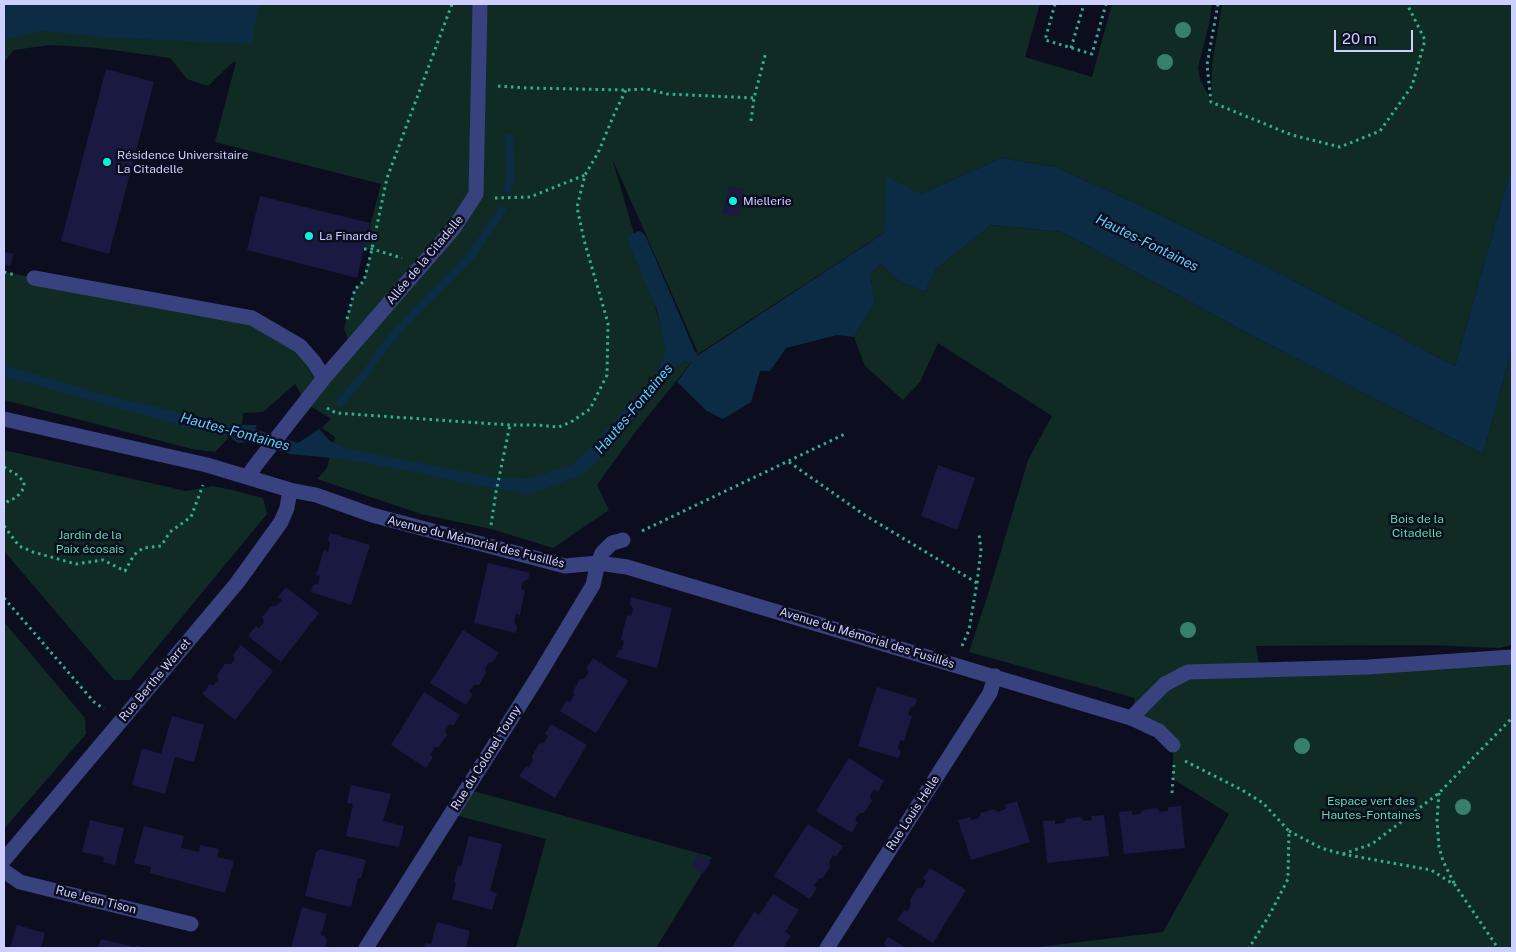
<!DOCTYPE html>
<meta charset="utf-8">
<style>
body{margin:0}
#map{position:relative;width:1516px;height:952px;overflow:hidden;background:#0d0d20;font-family:"Public Sans",sans-serif}
canvas{display:block}
.frame{position:absolute;inset:0;border:5px solid #cccfff;pointer-events:none}
.scale{position:absolute;left:1334px;top:30px;width:79px;height:22px;box-sizing:border-box;border:2px solid #cccfff;border-top:0;padding-left:6px;font-size:15px;line-height:18px;white-space:nowrap;color:#cccfff;-webkit-text-stroke:4px #0d0d20;paint-order:stroke}
</style>
<div id="map">
<canvas width="1516" height="952"></canvas>
<div class="frame"></div>
<div class="scale">20 m</div>
</div>
<script>
const ctx = document.querySelector('canvas').getContext('2d');
ctx.lineJoin = 'round';
function fill(path, color) {
  ctx.fillStyle = color;
  ctx.fill(path, 'evenodd');
}
function shape(rows) {
  const path = new Path2D();
  for (const r of rows) {
    path.moveTo(r[0], r[1]);
    for (let i = 2; i < r.length; i += 2) path.lineTo(r[i], r[i + 1]);
  }
  return path;
}
function stroke(path, color, width, dash) {
  ctx.strokeStyle = color;
  ctx.lineWidth = width;
  ctx.lineCap = dash ? 'butt' : 'round';
  ctx.setLineDash(dash || []);
  ctx.stroke(path);
}
function label(font, color, halo, rows, align = 'center') {
  ctx.font = font + ' "Public Sans",sans-serif';
  ctx.lineWidth = 5;
  ctx.setLineDash([]);
  ctx.textBaseline = 'middle';
  ctx.strokeStyle = halo;
  ctx.fillStyle = color;
  for (const [text, x, y, turn = 0] of rows) {
    ctx.save();
    ctx.translate(x, y);
    ctx.rotate((+turn || 0) * Math.PI / 180);
    ctx.textAlign = isNaN(turn) ? turn : align;
    if (halo) ctx.strokeText(text, 0, 0);
    ctx.fillText(text, 0, 0);
    ctx.restore();
  }
}
fill(shape([
 [4,4,1040,4,1025,57,1092,77,1112,4,1212,4,1209,25,1198,67,1200,79,1211,101,1212,65,1222,4,1512,4,1512,165,1455,366,1268,267,1135,203,1056,167,1001,158,921,194,885,232,698,354,636,431,597,485,609,510,553,548,491,529,421,514,317,479,327,468,335,437,322,428,331,419,312,407,305,401,295,384,263,412,243,413,242,424,215,452,192,449,4,400,4,272,252,318,300,346,324,377,351,348,344,328,355,289,364,281,372,249,364,249,381,184,215,142,236,62,233,62,208,86,187,79,170,58,98,48,50,45,14,50,4,62],
 [612,158,698,353,668,351],
 [991,225,1062,232,1262,341,1483,454,1512,349,1512,645,1499,648,1428,645,1256,646,1260,669,1512,657,1512,948,1030,948,1163,932,1229,814,1173,779,1173,745,1131,718,1135,698,969,652,990,588,1028,460,1052,416,938,343,920,382,903,400,865,366,854,337,875,302,870,274,881,264,900,282,925,292,936,269],
 [4,450,186,491,213,486,232,490,263,498,267,514,130,680,114,680,4,551],
 [4,622,85,718,86,734,4,829],
 [466,789,554,813,712,857,656,948,516,948,546,839,451,814]
]), '#102a24');
fill(shape([
 [4,4,259,4,252,44,113,38,42,31,4,40],
 [1001,158,1056,167,1135,203,1268,267,1455,366,1512,165,1512,349,1483,454,1262,341,1062,232,991,225,936,269,925,292,900,282,881,264,870,274,875,302,854,337,837,335,786,348,770,371,760,371,751,402,723,419,707,411,677,382,692,362,686,361,675,366,606,453,582,475,530,494,463,483,415,472,342,459,290,454,250,442,238,443,230,437,189,428,4,376,4,365,99,393,232,425,257,425,255,429,298,443,319,429,330,441,345,448,491,477,529,479,574,464,655,377,666,351,657,310,627,239,628,236,639,231,642,232,646,237,697,356,884,233,886,176,921,194]
]), '#0c2c45');
stroke(shape([
 [508,190,511,175,509,138],
 [340,403,368,370,386,344,415,312,471,256,502,210]
]), '#0c2c45', 8);
fill(shape([
 [106,69,154,82,109,254,61,241],
 [729,186,745,190,738,217,722,213],
 [260,196,370,223,357,278,247,250],
 [4,252,13,254,11,266,4,265],
 [938,465,975,478,957,530,921,516],
 [330,533,370,545,351,605,311,592,313,585,318,584,320,576,316,575,324,550,328,552,330,544,328,539],
 [488,563,530,573,528,579,523,582,521,589,525,590,520,615,516,614,514,622,517,626,516,633,474,623],
 [286,587,319,613,281,662,248,636,256,626,259,628,264,622,262,617,271,606,276,606,282,600,278,597],
 [631,597,672,608,657,668,616,657,618,651,622,649,624,641,621,640,627,615,631,616,633,608,630,604],
 [463,630,499,653,492,663,489,662,485,668,486,673,479,685,474,685,469,692,473,694,466,705,430,683],
 [241,645,273,671,235,720,202,694,210,684,213,686,218,680,217,675,225,664,231,664,235,658,233,655],
 [593,658,628,681,596,733,560,711,567,700,570,702,574,695,573,691,580,679,585,678,589,671,586,669],
 [877,687,917,699,915,706,910,708,908,715,912,716,904,741,900,740,898,748,901,752,898,758,858,746],
 [424,692,460,715,453,726,450,724,445,730,447,735,439,747,435,747,430,755,433,757,426,768,391,745],
 [172,716,204,725,194,762,175,757,165,794,132,785,142,748,161,754],
 [551,724,587,745,555,798,519,776,526,766,529,768,533,760,532,756,539,744,544,743,548,736,545,734],
 [849,758,884,781,878,792,874,789,870,796,872,801,864,813,859,813,855,820,858,822,852,833,816,811],
 [351,785,391,794,383,821,404,826,399,847,346,836,353,804,347,803],
 [1017,801,1030,842,971,860,958,820,970,817,971,820,979,818,981,813,994,809,998,812,1006,809,1005,805],
 [1181,806,1185,848,1124,854,1119,812,1132,811,1132,815,1140,814,1143,810,1157,808,1160,812,1168,811,1168,807],
 [1104,815,1109,856,1047,863,1043,821,1055,820,1055,824,1064,823,1066,819,1080,817,1084,821,1092,820,1091,816],
 [90,820,124,828,115,865,103,862,104,857,82,852],
 [808,824,843,846,836,857,833,855,829,862,830,867,823,878,818,879,814,886,817,888,810,899,774,876],
 [144,826,184,836,181,848,199,852,200,845,219,849,217,857,234,861,225,893,150,873,151,867,134,863],
 [469,836,502,844,490,891,497,893,492,910,452,899,456,883,454,882,458,866,461,866],
 [320,849,366,860,361,878,358,878,351,907,305,896,316,852],
 [699,854,711,862,703,874,691,866],
 [930,868,966,890,933,943,897,920,904,910,907,912,911,905,910,900,917,888,922,888,926,881,923,878],
 [773,894,799,910,785,932,791,936,783,948,732,947,754,912,759,915],
 [302,907,327,914,321,935,325,936,327,941,325,948,291,948],
 [437,922,470,931,466,948,424,948,425,943,431,944],
 [17,925,45,933,41,948,10,948],
 [888,937,906,948,886,948,884,943],
 [101,939,135,947,136,945,145,948,98,948]
]), '#1a1941');
stroke(shape([
 [1055,4,1045,40,1092,54,1106,4],
 [1218,4,1207,65,1211,102,1292,135,1340,147,1380,131,1412,86,1425,40,1407,4],
 [1071,48,1084,4],
 [498,86,527,88,626,90,647,89,667,94,754,98],
 [751,121,754,98,766,52],
 [495,198,530,197,585,175],
 [364,249,372,249,402,258],
 [4,272,15,275],
 [347,319,355,289,364,281,372,249,387,178,452,4],
 [327,408,336,413,510,425,536,425,559,427,571,422,590,409,607,375,608,323,584,240,577,207,585,175,598,153,615,112,626,90],
 [789,462,863,514,977,583],
 [4,467,17,475,24,482,24,488,16,498,9,500,4,506],
 [491,525,496,492,510,425],
 [4,526,19,546,33,552,76,564,103,560,125,571,134,555,143,548,161,546,170,532,191,517,203,485],
 [642,531,847,433],
 [4,598,94,702,104,709],
 [962,646,969,630,977,583,981,550,979,534],
 [1185,761,1242,790,1263,803,1289,831,1288,879,1270,914,1249,948],
 [1172,793,1174,765],
 [1439,793,1437,820,1439,847,1443,861,1455,885],
 [1289,831,1321,848,1342,854,1431,870,1455,885,1498,948],
 [1343,854,1372,844,1439,793,1512,718]
]), '#2eb191', 3, [2.5, 4]);
stroke(shape([
 [34,278,252,318,300,346,314,362,324,378],
 [4,419,207,465,290,490,316,495,372,515,565,566,598,563,627,567,1131,718,1159,731,1173,745],
 [247,477,258,462,324,378,454,228,476,194,480,4],
 [1131,718,1165,684,1188,672,1368,667,1512,657],
 [4,860,237,583,281,522,287,508,290,490],
 [4,871,20,882,191,924],
 [366,948,537,678,593,585,598,563,602,553,612,543,623,540],
 [827,948,990,693,995,676]
]), '#38427f', 15);
ctx.fillStyle = '#378069';
for (const [x, y] of [
 [1183,30],
 [1165,62],
 [1188,630],
 [1302,746],
 [1463,807]
]) {
  ctx.beginPath();
  ctx.arc(x, y, 8, 0, 2 * Math.PI);
  ctx.fill();
}
for (const [x, y, r, color] of [
 [107,162,5,"#01f6e2"],
 [733,201,5,"#01f6e2"],
 [309,236,5,"#01f6e2"]
]) {
  const dot = new Path2D();
  dot.arc(x, y, r, 0, 2 * Math.PI);
  ctx.fillStyle = color;
  ctx.fill(dot);
  stroke(dot, '#0d0d20', 2);
}
label('12px', '#cccfff', '#0d0d20', [
 ["Résidence Universitaire",117,155],
 ["La Citadelle",117,169],
 ["Miellerie",743,201],
 ["La Finarde",319,236]
], 'left');
label('12px', '#cccfff', '#0d0d20', [
 ["Allée de la Citadelle",425,260,-50],
 ["Avenue du Mémorial des Fusillés",476,542,14],
 ["Avenue du Mémorial des Fusillés",867,638,17],
 ["Rue Berthe Warret",155,680,-50],
 ["Rue du Colonel Touny",486,758,-58],
 ["Rue Louis Helle",913,813,-57],
 ["Rue Jean Tison",96,900,14]
]);
label('12px', '#59dea5', '#0d0d20', [
 ["Bois de la",1417,519],
 ["Citadelle",1417,533],
 ["Jardin de la",90,535],
 ["Paix écosais",90,549],
 ["Espace vert des",1371,801],
 ["Hautes-Fontaines",1371,815]
]);
label('italic 14px', '#5ad0fe', '#0d0d20', [
 ["Hautes-Fontaines",1147,243,26],
 ["Hautes-Fontaines",634,409,-50],
 ["Hautes-Fontaines",235,432,15]
]);
</script>
